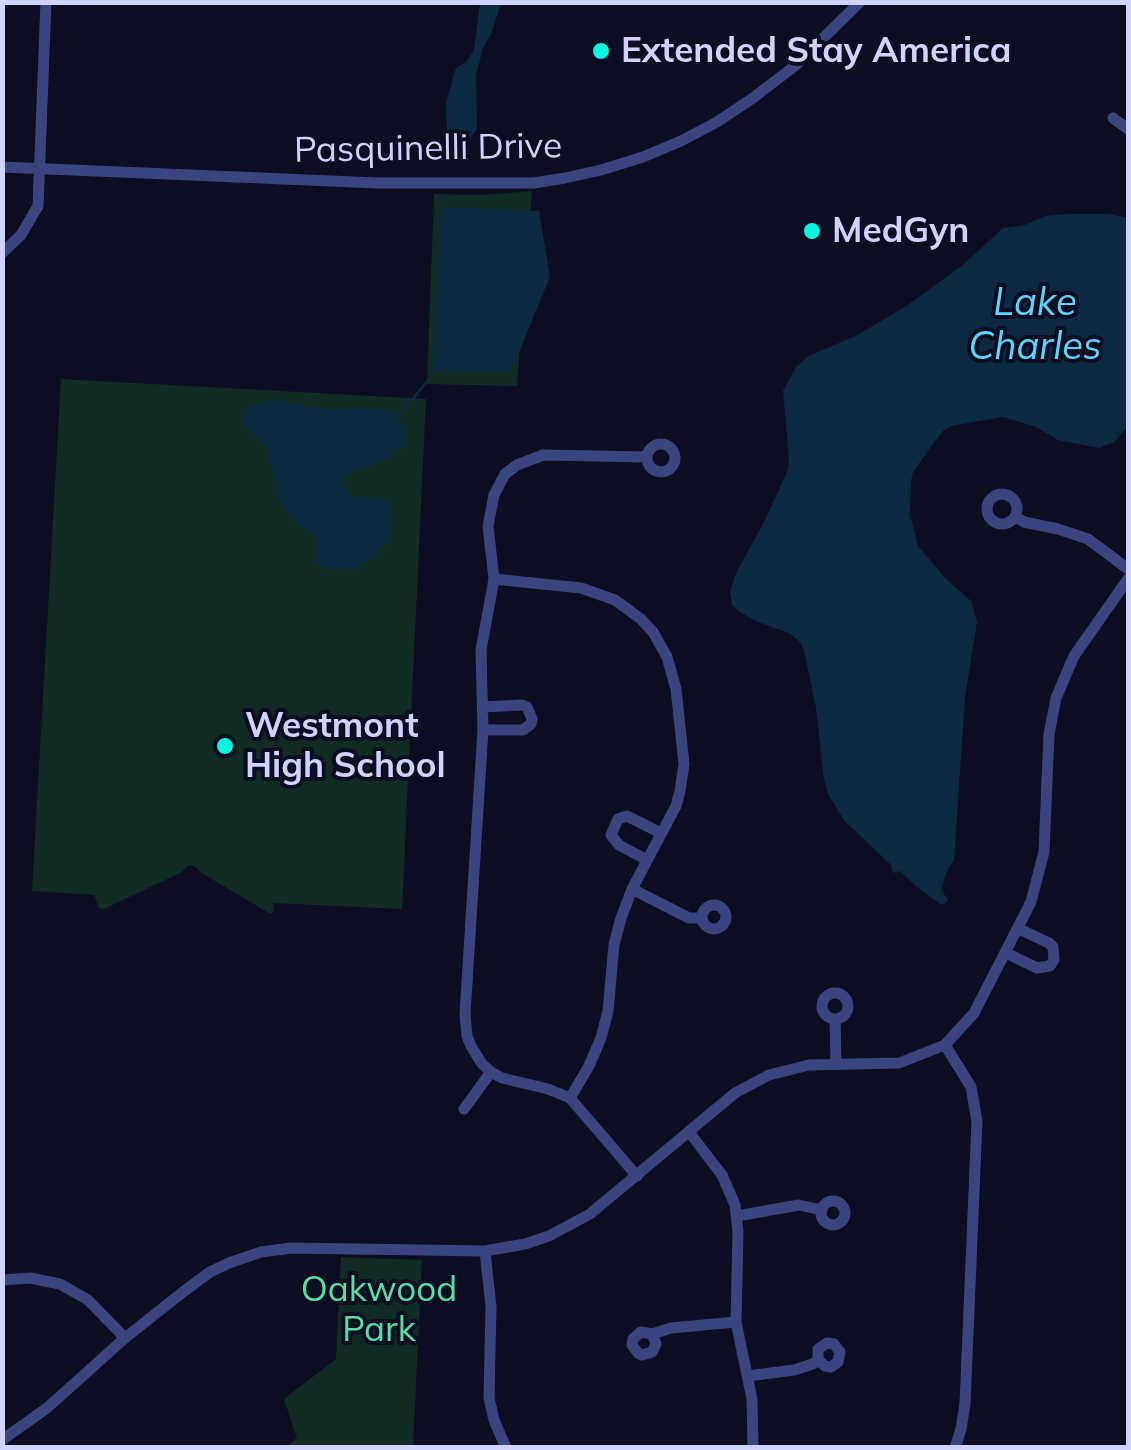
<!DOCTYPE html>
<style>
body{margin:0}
#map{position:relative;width:1131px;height:1450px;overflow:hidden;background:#0e0e22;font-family:Mulish,sans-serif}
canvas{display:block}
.frame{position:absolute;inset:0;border:5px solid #cfd3fe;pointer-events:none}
</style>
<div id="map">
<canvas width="1131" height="1450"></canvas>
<div class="frame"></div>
</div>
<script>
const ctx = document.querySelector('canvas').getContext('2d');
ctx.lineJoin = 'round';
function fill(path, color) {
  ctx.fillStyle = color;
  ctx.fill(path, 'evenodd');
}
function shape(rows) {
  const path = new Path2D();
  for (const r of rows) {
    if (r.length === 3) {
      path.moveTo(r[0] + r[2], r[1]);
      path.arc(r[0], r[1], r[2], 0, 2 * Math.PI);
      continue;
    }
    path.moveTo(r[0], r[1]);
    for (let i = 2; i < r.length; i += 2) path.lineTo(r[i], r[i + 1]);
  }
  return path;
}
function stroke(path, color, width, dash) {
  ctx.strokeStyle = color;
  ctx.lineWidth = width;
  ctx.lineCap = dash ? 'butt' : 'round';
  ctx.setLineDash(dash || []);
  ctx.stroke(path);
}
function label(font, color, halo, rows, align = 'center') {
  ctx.font = font + ' Mulish,sans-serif';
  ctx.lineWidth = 8;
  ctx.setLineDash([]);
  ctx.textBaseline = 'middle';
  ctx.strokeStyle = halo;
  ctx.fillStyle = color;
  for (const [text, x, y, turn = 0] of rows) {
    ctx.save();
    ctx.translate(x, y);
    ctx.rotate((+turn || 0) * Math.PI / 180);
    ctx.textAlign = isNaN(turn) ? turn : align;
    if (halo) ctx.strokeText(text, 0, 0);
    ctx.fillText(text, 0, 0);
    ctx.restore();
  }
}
fill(shape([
 [532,191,517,386,427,384,434,194,483,195],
 [61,379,426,399,402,909,274,903,273,913,269,913,200,872,196,867,192,865,187,866,182,872,104,909,99,908,94,895,32,891],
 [341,1257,422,1260,413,1447,287,1447,297,1438,284,1399,336,1359]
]), '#112c25');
fill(shape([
 [480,3,501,3,491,34,483,48,476,75,477,129,468,141,456,142,450,138,447,131,446,103,456,68,466,62,474,50],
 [441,207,539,211,550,277,511,371,433,370],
 [1065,214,1108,214,1128,218,1128,426,1114,442,1099,448,1058,440,1036,427,1003,417,951,426,944,430,932,445,913,472,911,481,910,515,918,546,945,578,971,601,977,622,965,697,954,860,948,869,941,889,948,900,944,904,940,904,917,887,900,871,893,873,891,865,844,820,828,794,824,779,816,708,804,650,800,642,789,633,758,622,740,612,732,605,730,592,736,573,764,522,788,470,789,458,783,391,796,367,808,356,856,336,908,305,964,264,1003,228,1025,225,1046,216],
 [277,400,335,411,362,408,391,411,404,426,405,443,401,449,376,464,353,471,344,477,343,484,355,497,382,498,388,502,393,523,385,545,375,555,354,569,326,569,314,561,319,539,308,529,300,527,281,503,267,448,243,424,242,415,246,409,264,401]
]), '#0c2b43');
stroke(shape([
 [397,419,435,371]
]), '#0c2b43', 2.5);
stroke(shape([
 [1113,118,1128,129],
 [2,167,378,183,534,183,565,178,601,170,643,157,681,141,717,122,753,98,796,65,860,2],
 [2,253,21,235,38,206,46,2],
 [661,458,14],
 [1002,509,15],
 [1015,516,1024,522,1058,529,1088,539,1128,569],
 [494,579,581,588,615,600,641,619,653,632,667,657,676,689,684,764,680,791,676,806,632,889,621,918,614,945,608,1011,601,1038,589,1066,570,1098],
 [483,730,523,730,531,724,532,719,527,707,522,705,483,707],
 [647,860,619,845,611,835,618,819,627,816,661,833],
 [632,889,689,918,702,918],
 [714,917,12],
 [1006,953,1037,968,1050,966,1054,960,1053,947,1049,943,1019,929],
 [835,1006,13],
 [835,1019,836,1063],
 [945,1045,971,1087,977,1121,965,1404,961,1429,955,1448],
 [464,1109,491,1072],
 [689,1132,722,1175,735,1205,738,1231,736,1322,752,1399,753,1448],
 [637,1176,570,1098,548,1089,502,1078,491,1072,482,1064,471,1046,467,1036,465,1014,483,730,481,650,494,579,488,526,494,495,505,474,517,465,543,455,647,457],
 [833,1213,12],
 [737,1216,799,1205,822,1210],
 [485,1251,491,1307,489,1398,494,1420,506,1448],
 [2,1280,30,1278,60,1284,88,1300,125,1338],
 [652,1334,656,1344,652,1352,642,1355,638,1353,632,1345,633,1339,641,1332,652,1334,671,1328,736,1322],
 [748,1376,794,1370,813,1364,818,1360,818,1349,827,1343,834,1344,840,1352,838,1362,831,1367,825,1366,818,1360],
 [2,1440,47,1408,125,1338,183,1292,210,1272,229,1263,261,1252,291,1248,485,1251,525,1244,549,1236,590,1214,735,1093,769,1075,809,1065,899,1063,945,1045,974,1013,1031,902,1044,852,1049,734,1056,698,1074,656,1128,579]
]), '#3a4580', 11);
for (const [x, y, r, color] of [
 [601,51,10,"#04f6de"],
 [812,231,10,"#04f6de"],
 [225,746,10,"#04f6de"]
]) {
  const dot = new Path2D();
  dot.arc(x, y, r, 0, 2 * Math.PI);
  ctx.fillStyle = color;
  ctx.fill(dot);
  stroke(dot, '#0e0e22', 4);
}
label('bold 35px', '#cfd3fe', '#0e0e22', [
 ["Extended Stay America",621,51],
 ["MedGyn",832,231],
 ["Westmont",245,726],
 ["High School",245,766]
], 'left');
label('35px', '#cfd3fe', '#0e0e22', [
 ["Pasquinelli Drive",428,149,-1]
]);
label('35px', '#5ddda3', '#0e0e22', [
 ["Oakwood",379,1290],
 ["Park",379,1330]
]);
label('italic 38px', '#5fd3fc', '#0e0e22', [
 ["Lake",1035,304],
 ["Charles",1035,348]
]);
</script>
